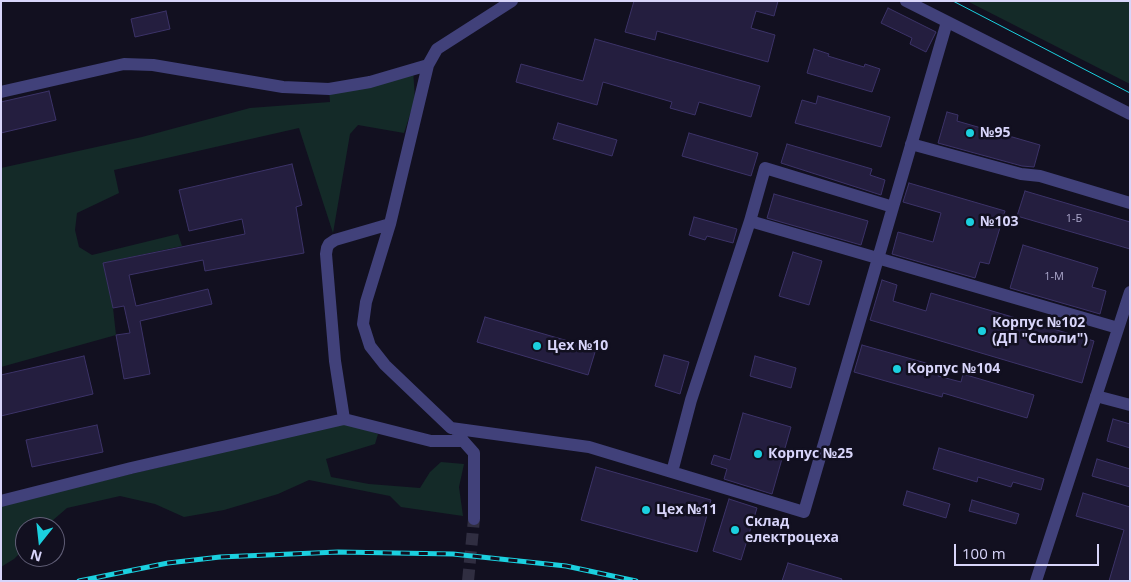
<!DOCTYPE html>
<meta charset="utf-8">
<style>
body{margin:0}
#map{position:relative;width:1131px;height:582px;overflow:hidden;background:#121020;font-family:"Open Sans",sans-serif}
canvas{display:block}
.frame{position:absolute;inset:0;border:2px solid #d8d5fa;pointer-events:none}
.north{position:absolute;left:15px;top:517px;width:50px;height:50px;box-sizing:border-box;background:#121020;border:1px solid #615f77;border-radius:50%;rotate:196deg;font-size:14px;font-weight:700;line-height:20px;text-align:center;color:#d8d5fa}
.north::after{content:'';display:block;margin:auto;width:18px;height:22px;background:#1bd0df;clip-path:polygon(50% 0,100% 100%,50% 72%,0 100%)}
.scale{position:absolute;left:954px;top:544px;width:145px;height:22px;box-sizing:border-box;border:2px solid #d8d5fa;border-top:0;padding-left:6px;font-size:15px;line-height:18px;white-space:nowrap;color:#d8d5fa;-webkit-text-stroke:4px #121020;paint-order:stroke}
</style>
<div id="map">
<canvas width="1131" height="582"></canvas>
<div class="frame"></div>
<div class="north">N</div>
<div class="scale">100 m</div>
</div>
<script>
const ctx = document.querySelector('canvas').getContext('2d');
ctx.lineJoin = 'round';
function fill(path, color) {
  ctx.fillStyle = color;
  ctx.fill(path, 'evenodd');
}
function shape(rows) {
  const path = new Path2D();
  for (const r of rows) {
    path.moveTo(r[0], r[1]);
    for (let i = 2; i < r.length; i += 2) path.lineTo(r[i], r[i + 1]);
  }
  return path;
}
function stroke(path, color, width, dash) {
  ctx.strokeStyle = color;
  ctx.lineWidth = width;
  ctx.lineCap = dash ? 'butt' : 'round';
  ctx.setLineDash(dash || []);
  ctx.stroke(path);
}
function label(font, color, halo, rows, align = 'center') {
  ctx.font = font + ' "Open Sans",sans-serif';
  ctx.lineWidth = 5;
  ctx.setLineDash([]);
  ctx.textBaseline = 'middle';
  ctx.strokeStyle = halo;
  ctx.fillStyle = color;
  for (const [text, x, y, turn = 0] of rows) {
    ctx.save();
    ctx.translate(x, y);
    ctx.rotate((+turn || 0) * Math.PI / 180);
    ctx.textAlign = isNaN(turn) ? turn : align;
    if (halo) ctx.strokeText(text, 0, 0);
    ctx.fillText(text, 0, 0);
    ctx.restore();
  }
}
fill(shape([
 [967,1,1130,1,1130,84],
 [413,69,415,99,404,133,358,125,350,134,333,233,299,128,114,170,119,193,77,213,75,230,79,247,92,255,178,234,182,246,103,263,113,308,116,335,1,367,1,168,142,137,250,108,330,102,329,89],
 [345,423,378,434,375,444,326,459,331,477,369,484,420,488,430,472,441,462,464,464,459,487,463,516,401,507,390,496,309,480,278,494,224,510,184,517,155,504,120,496,67,508,45,527,25,527,25,548,14,559,1,567,1,505]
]), '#142a28');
const building = shape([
 [634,1,778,1,774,16,756,11,751,28,775,35,768,62,657,31,655,40,625,32,634,1],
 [888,8,936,32,926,52,910,44,912,38,881,23,888,8],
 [166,11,170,29,135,37,131,19,166,11],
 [595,39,760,86,751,117,699,102,695,115,670,108,672,102,603,82,597,105,516,82,521,64,583,81,595,39],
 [814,49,829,54,828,56,864,67,865,64,880,69,872,92,807,73,814,49],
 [49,91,56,120,1,133,1,102,49,91],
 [818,96,890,117,881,147,795,123,802,100,816,104,818,96],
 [947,112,958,115,957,121,1040,145,1034,167,1022,166,938,143,947,112],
 [558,123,617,140,612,156,553,139,558,123],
 [689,133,758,153,751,176,682,156,689,133],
 [787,144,872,169,870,175,885,180,881,195,781,163,787,144],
 [292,164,302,205,296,207,304,253,205,271,203,260,129,275,136,306,208,289,212,304,140,321,150,374,124,379,116,335,130,333,124,306,113,308,103,263,245,234,242,219,189,231,179,190,292,164],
 [909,183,1005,211,989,264,980,262,975,278,892,254,898,232,933,242,941,213,903,202,909,183],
 [1025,191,1130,222,1130,249,1017,216,1025,191],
 [774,194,868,221,861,245,767,218,774,194],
 [694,217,737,229,733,243,707,236,705,240,689,235,694,217],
 [1023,245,1098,268,1092,287,1106,291,1100,314,1010,288,1023,245],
 [793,252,822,261,809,305,779,296,793,252],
 [882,280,897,285,893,301,926,311,931,293,1094,341,1082,383,870,320,882,280],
 [485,317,596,349,588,375,477,342,485,317],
 [862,345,940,367,938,376,961,382,963,374,1034,395,1027,418,943,393,942,397,854,372,862,345],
 [664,355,689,362,680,394,655,386,664,355],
 [84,356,93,394,1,416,1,375,84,356],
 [755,356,796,368,791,388,750,376,755,356],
 [743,413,791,427,772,494,724,479,727,469,711,464,714,455,730,460,743,413],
 [1113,419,1130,424,1130,448,1107,441,1113,419],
 [97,425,103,452,32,467,26,440,97,425],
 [939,448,1044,479,1041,490,1013,482,1011,487,978,477,977,482,933,469,939,448],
 [1097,459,1130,469,1130,487,1092,476,1097,459],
 [596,467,711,500,697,552,581,520,596,467],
 [907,491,950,504,946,518,903,505,907,491],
 [1083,493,1130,507,1130,581,1109,581,1124,530,1076,516,1083,493],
 [729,499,757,508,741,560,713,551,729,499],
 [972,500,1019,514,1016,524,969,511,972,500],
 [788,563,842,579,841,581,782,581,788,563]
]);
fill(building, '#241e3f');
stroke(building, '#3c3368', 1);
stroke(shape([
 [468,581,474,519]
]), '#302e41', 12, [12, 6]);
stroke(shape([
 [512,1,437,49,428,65,390,224,366,302,363,324,370,346,385,365,451,428,589,447,804,512,947,22],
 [906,1,1130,114],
 [1,92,124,64,153,65,283,87,329,89,370,82,428,65],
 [911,144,1021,174,1040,176,1130,203],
 [750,221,765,168,893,207],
 [1096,396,1130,405],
 [344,419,335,361,326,254,327,248,329,244,335,240,390,224],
 [458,435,474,453,474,519],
 [672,472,691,400,750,221,1118,328],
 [1,501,131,468,344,419,431,441,462,441],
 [1036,581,1130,292]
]), '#41417a', 12);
stroke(shape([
 [953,1,1130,93]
]), '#1bd0df', 1);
const rail = shape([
 [79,581,168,563,220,557,338,552,453,554,566,566,636,581]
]);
stroke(rail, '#1bd0df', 5);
stroke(rail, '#121020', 3, [9]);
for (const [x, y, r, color] of [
 [970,133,5,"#1bd0df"],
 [970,222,5,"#1bd0df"],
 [982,331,5,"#1bd0df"],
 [537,346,5,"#1bd0df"],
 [897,369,5,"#1bd0df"],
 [758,454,5,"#1bd0df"],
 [646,510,5,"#1bd0df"],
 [735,530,5,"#1bd0df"]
]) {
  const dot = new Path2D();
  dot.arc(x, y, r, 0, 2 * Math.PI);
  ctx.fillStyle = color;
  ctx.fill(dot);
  stroke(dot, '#121020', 2);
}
label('11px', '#aba7cb', null, [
 ["1-Б",1074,219],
 ["1-М",1054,277]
]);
label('bold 14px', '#d8d5fa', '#121020', [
 ["№95",980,133],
 ["№103",980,222],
 ["Корпус №102",992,323],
 ["(ДП \"Смоли\")",992,339],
 ["Цех №10",547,346],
 ["Корпус №104",907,369],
 ["Корпус №25",768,454],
 ["Цех №11",656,510],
 ["Склад",745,522],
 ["електроцеха",745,538]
], 'left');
</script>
